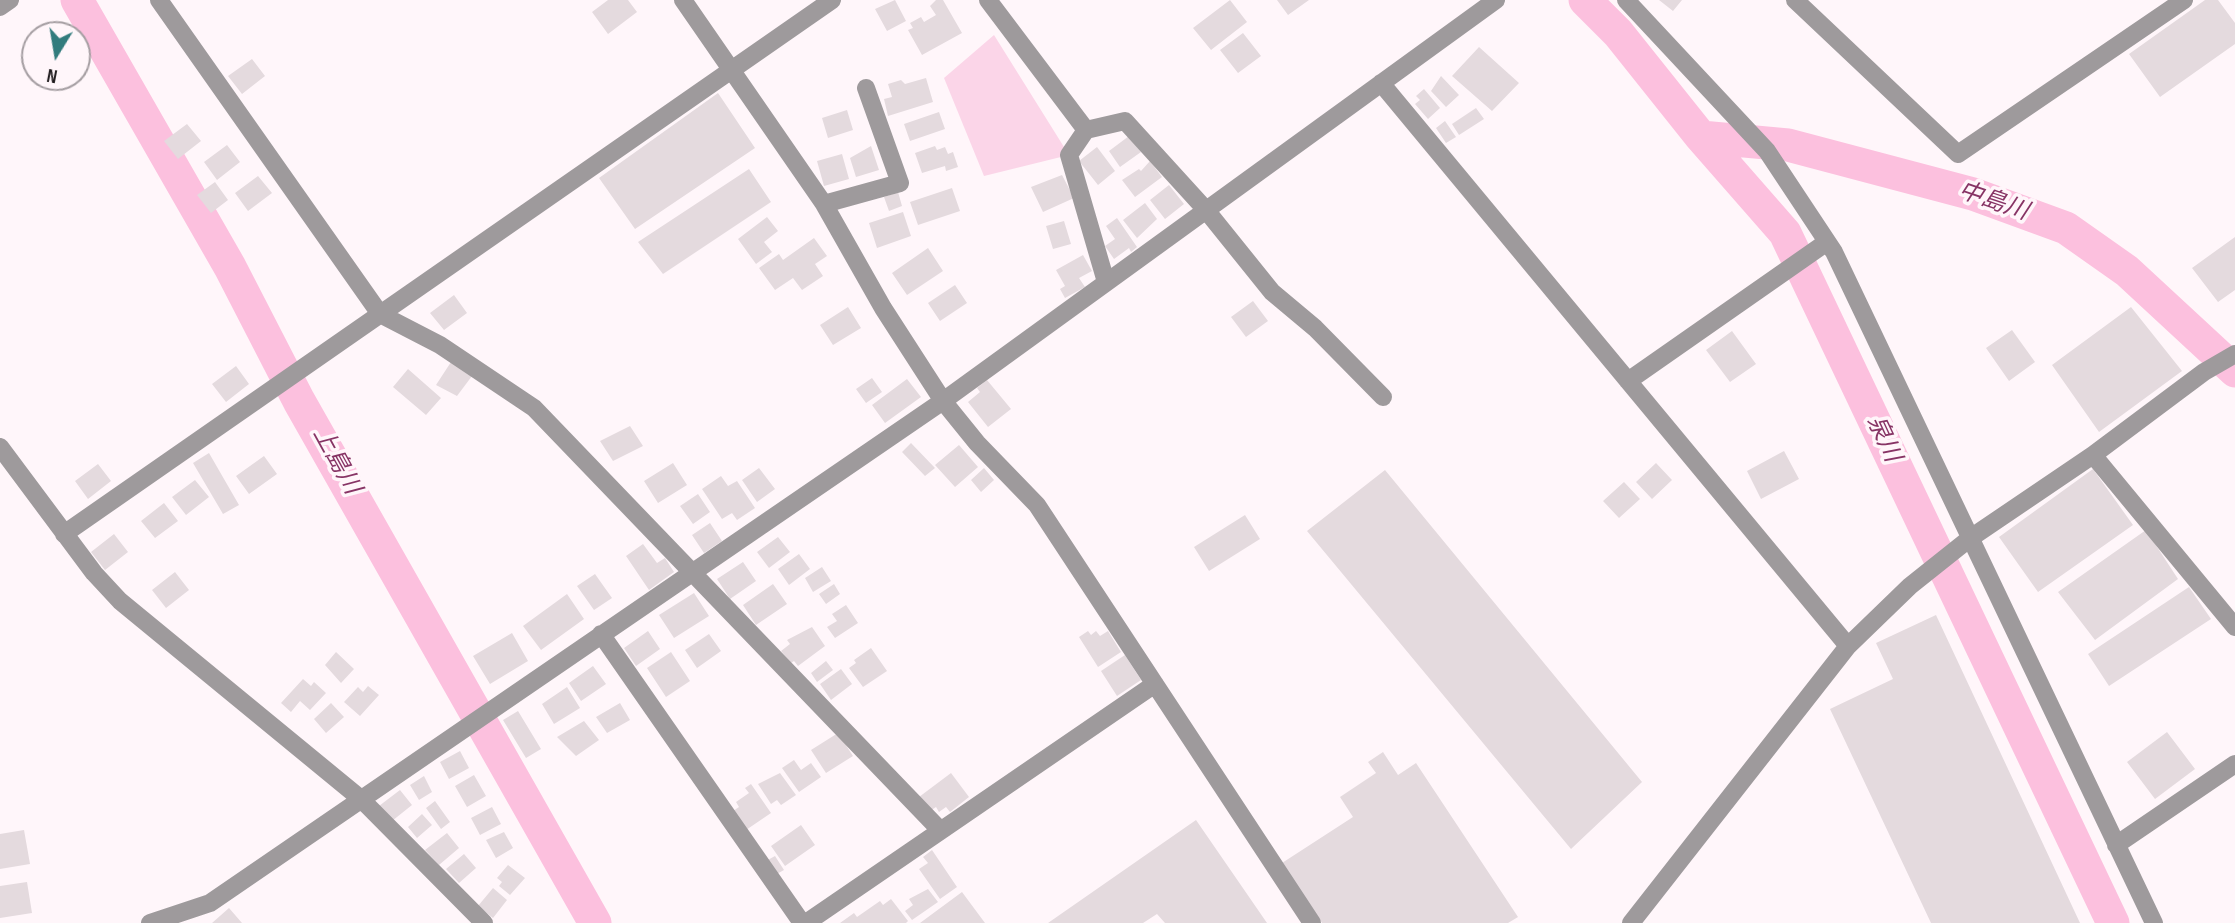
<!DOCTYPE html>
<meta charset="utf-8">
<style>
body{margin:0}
#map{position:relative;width:2235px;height:923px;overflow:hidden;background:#fff6fa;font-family:"Sofia Sans Condensed",sans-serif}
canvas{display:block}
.north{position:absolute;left:21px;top:21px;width:70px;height:70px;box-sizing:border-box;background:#fff6fa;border:2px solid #a59ea2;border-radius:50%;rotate:191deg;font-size:19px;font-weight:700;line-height:28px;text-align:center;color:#1f1b1d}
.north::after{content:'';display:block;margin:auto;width:24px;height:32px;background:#327c7d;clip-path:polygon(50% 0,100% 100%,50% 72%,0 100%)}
</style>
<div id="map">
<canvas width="2235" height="923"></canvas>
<div class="north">N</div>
</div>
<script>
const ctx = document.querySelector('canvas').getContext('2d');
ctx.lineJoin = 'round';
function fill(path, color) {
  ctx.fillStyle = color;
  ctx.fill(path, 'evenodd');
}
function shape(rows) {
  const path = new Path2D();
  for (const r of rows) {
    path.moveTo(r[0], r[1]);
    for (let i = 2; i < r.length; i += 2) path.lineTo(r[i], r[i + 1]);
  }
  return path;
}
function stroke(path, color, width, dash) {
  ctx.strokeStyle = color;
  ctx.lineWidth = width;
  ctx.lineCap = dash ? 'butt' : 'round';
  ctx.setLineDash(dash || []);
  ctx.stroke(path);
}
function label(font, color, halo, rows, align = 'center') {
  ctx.font = font + ' "Sofia Sans Condensed","Noto Sans JP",sans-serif';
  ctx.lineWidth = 7;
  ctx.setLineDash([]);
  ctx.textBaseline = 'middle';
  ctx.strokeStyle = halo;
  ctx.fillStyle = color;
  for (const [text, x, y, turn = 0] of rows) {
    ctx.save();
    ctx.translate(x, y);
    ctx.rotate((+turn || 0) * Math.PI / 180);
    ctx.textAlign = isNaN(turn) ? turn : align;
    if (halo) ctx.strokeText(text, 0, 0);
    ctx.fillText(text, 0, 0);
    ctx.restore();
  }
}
fill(shape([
 [994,35,1069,155,984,176,944,78]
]), '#fbd5e8');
stroke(shape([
 [77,0,230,267,299,401,595,923],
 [1585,0,1618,33,1701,137,1785,233,2113,923],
 [1701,137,1788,145,1973,194,2066,228,2127,271,2235,371]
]), '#fcc0de', 33);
fill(shape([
 [608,0,628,0,637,12,608,34,592,12],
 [895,0,906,21,887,31,875,9],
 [936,0,943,0,962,33,922,55,908,30,913,28,910,23,921,17,924,22,936,15,930,6],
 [1230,0,1247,22,1211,50,1193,28],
 [1277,0,1309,0,1288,15],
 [1659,0,1682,0,1673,11],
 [2205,0,2218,0,2235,23,2235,44,2160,97,2129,54],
 [1243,33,1261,56,1238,73,1220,50],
 [1479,47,1519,83,1492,111,1452,76],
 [252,59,265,76,242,94,228,76],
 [1441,76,1459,95,1446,107,1431,91],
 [926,78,933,102,888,116,884,99,892,97,888,84,901,80,905,84],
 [1424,89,1440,108,1428,119,1415,104,1420,100,1416,96],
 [718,93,755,148,635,229,599,178],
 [1476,108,1484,119,1459,135,1452,124],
 [847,110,853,130,828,138,822,118],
 [939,112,945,129,910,141,904,124],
 [1445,121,1456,137,1446,143,1436,128],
 [187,124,201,141,178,159,164,141],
 [1129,136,1141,152,1120,167,1109,151],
 [227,145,240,162,217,180,204,162],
 [871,146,879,170,856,177,850,158],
 [935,146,937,150,945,147,948,154,953,152,958,167,946,171,945,166,922,173,915,153],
 [1097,147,1115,171,1098,185,1079,161],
 [842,154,849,179,824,186,817,161],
 [1150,161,1162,177,1135,197,1122,180,1139,169,1141,171],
 [749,169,771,202,663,274,638,242],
 [1062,175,1074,198,1043,212,1031,187],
 [258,176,272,193,248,211,235,193],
 [215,182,228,200,211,213,197,195],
 [1169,185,1184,204,1165,219,1150,200],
 [952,188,960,211,918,225,910,202],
 [898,192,902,206,889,211,884,197],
 [1145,203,1157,219,1137,238,1123,220],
 [903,212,911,236,877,248,869,223],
 [767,217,778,231,764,242,772,252,756,264,738,239],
 [1117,218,1137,247,1131,252,1129,248,1114,259,1105,246,1115,239,1106,226],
 [1064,221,1071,244,1053,249,1046,226],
 [2235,237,2235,290,2218,302,2192,268],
 [814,238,827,256,815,264,823,276,802,290,793,278,775,290,759,268,779,254,783,260],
 [928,248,943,271,907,295,892,273],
 [1083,255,1092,271,1079,278,1085,287,1065,298,1060,289,1065,286,1056,270],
 [955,285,967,303,940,321,928,303],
 [454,295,467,313,444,330,430,313],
 [1253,301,1268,321,1246,337,1231,317],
 [848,307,861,328,833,345,820,325],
 [2131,307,2182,371,2099,432,2052,365],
 [2012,330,2035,362,2009,381,1986,348],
 [1732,331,1756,364,1730,382,1706,350],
 [451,362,472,376,457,396,436,385],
 [236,366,249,384,226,402,212,384],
 [408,369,441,398,426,415,393,387],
 [872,378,882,392,866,403,856,389],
 [907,379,921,397,885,423,872,405],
 [987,380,1011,409,988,427,968,402,980,392,977,388],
 [630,426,643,446,613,461,600,441],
 [911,443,935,468,925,476,902,452],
 [959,445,978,467,955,487,935,465],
 [1784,451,1799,479,1761,499,1747,471],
 [209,453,239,505,223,514,193,463],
 [264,456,277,474,249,494,236,476],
 [673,463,687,485,658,503,644,481],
 [1656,463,1672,480,1652,499,1636,482],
 [98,464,111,481,88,499,75,481],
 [759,468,775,489,757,502,742,480],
 [984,468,994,480,981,492,971,480],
 [2093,469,2133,525,2038,592,1999,537],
 [1385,470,1642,782,1571,849,1307,531],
 [721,476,728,486,737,481,755,508,737,520,732,513,722,519,702,489],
 [195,480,209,497,186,515,172,497],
 [1624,482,1640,499,1619,518,1603,501],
 [698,494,710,512,693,524,680,506],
 [164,503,178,521,155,538,141,521],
 [1245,515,1260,539,1209,571,1194,547],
 [710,523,722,541,704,553,692,535],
 [2146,530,2178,579,2095,640,2058,592],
 [114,534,128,552,105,570,91,552],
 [778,537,790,552,769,568,757,552],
 [643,544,657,563,665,558,674,572,649,590,626,556],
 [799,554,810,569,789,585,778,569],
 [743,562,756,581,730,599,717,579],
 [822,567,831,581,813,592,805,578],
 [175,572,189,590,166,608,152,590],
 [595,574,612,598,594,610,577,586],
 [773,584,787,604,756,625,743,605],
 [834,584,840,594,826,604,819,594],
 [2189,587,2211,619,2109,686,2088,654],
 [694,593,709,616,674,638,659,615],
 [567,594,584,619,541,650,523,626],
 [846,605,858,623,835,638,827,627,837,621,832,614],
 [1936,615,2080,923,1931,923,1830,709,1893,679,1876,643],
 [812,627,825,646,798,666,794,661,791,663,781,651,790,644,787,640],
 [648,631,660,649,636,666,624,648],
 [1088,631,1091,635,1096,631,1100,636,1108,631,1121,652,1098,667,1079,637],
 [512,633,528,661,490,684,473,656],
 [709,634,721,651,697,668,685,650],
 [871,648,887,671,863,687,849,668,856,663,854,660],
 [336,652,354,669,341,683,325,665],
 [671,652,690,681,666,697,647,668],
 [1125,655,1141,680,1117,696,1101,671],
 [826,661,833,670,817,682,811,673],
 [593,666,606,684,581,701,569,683],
 [841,669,852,684,831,700,820,684],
 [303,679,311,686,314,682,326,693,310,710,300,701,291,712,281,703],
 [368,686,379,695,360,716,344,702,358,687,363,692],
 [567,687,580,708,554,724,542,704],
 [331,703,344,717,326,733,314,719],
 [620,703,630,720,607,733,596,717],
 [518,711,541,749,526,758,503,720],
 [584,721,599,740,576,756,557,737],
 [2167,732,2195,769,2155,799,2127,762],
 [838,733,853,756,826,773,811,750],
 [460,751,469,768,449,779,440,762],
 [1383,752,1398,775,1416,763,1518,917,1508,923,1322,923,1282,863,1353,817,1340,797,1376,773,1368,762],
 [794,760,801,770,811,763,821,777,799,792,782,768],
 [780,773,796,795,781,805,777,800,771,804,758,784],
 [951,773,969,797,950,812,946,807,939,812,936,807,930,811,919,797],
 [474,775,486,796,467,807,455,786],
 [424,776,432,792,419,800,410,785],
 [751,784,771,813,746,830,733,811,739,807,736,802,749,793,745,788],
 [400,790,412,805,392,821,379,806],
 [435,801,450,822,441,829,426,808],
 [492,807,501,824,480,835,471,818],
 [422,814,432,825,417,838,408,827],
 [1196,820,1267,923,1165,923,1157,914,1143,923,1048,923],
 [801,825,815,845,785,866,771,846],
 [24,830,30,864,0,869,0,834],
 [504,832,513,848,496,858,486,840],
 [447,833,459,848,439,865,425,850],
 [932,850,957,887,940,899,919,869,928,863,923,857],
 [464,854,476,868,459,883,446,869],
 [775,856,784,870,775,875,766,861],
 [508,865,525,878,510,895,499,886,502,882,497,878],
 [27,882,32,913,0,918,0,886],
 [493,888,507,900,493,918,478,906],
 [928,889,938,902,912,920,905,911,913,905,909,899],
 [962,892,985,923,920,923],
 [891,899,908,921,906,923,840,923,854,913,857,917,880,901,883,905],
 [229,908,242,923,212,923]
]), '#e4dade');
stroke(shape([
 [159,0,380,314,440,345,534,408,940,830],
 [683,0,824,204,883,308,943,401,977,443,1037,505,1312,923],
 [988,0,1086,130,1125,121,1206,210,1272,292,1315,328,1383,397],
 [1626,0,1767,151,1834,252,2154,923],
 [1795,0,1958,154,2184,0],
 [0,7,10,0],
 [1381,83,1848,646],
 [1086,130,1069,155,1106,282],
 [824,204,900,183,866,88],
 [1628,381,1827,242],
 [0,447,94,573,120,601,361,799,484,923],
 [2093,455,2235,627],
 [64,534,832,0],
 [601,634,802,923],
 [2116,845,2235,764],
 [150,923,210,903,943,401,1496,0],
 [806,923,1155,684],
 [1631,923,1848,646,1910,586,1969,539,2093,455,2204,372,2235,354]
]), '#9e9a9c', 18);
label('italic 24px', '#873465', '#fff6fa', [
 ["中島川",1993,202,19],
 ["泉川",1883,439,65],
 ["上島川",336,461,61]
]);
</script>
